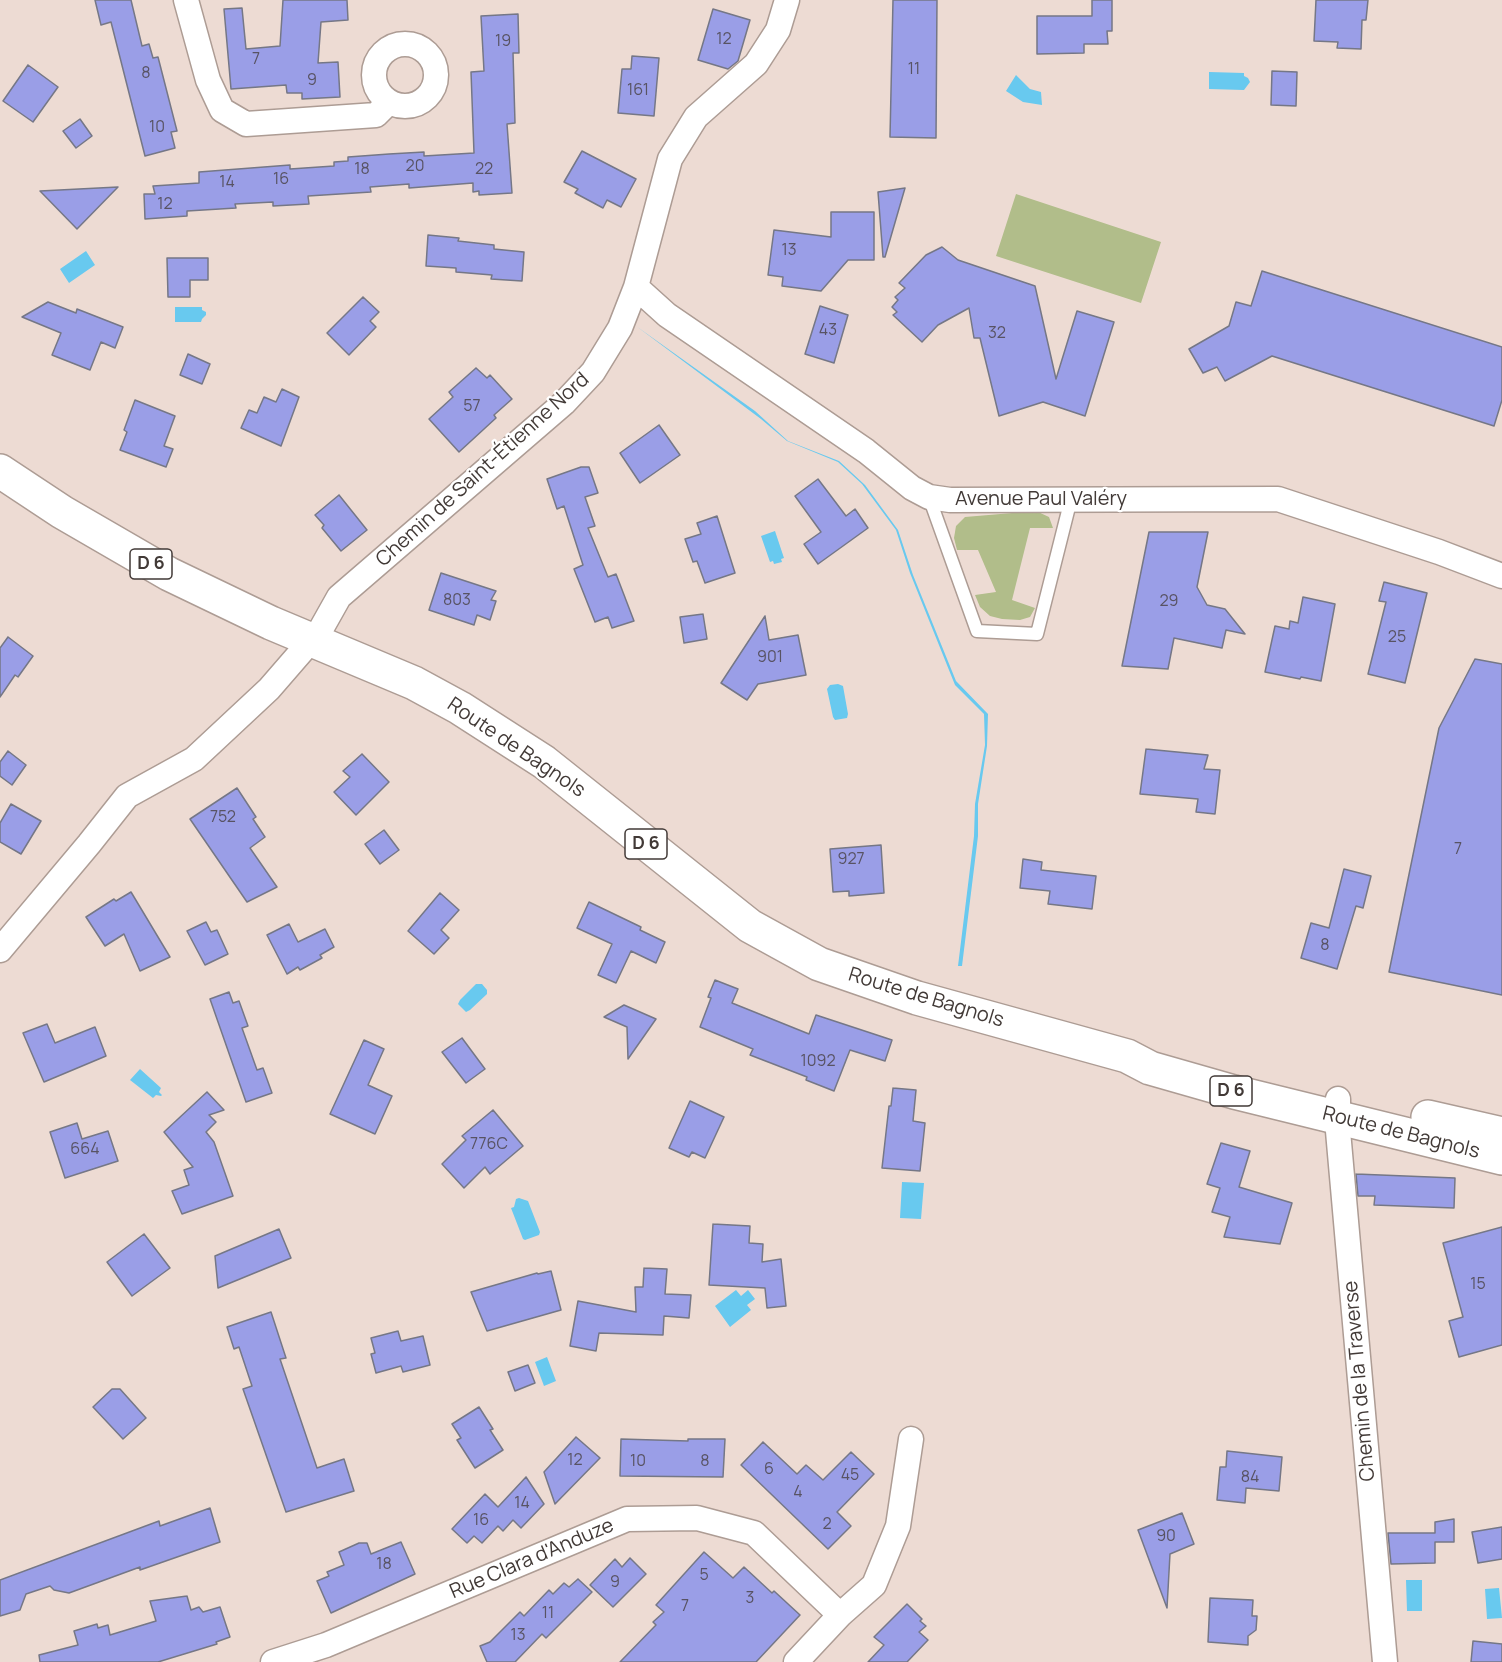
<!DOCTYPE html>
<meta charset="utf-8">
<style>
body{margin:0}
canvas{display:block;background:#eddbd3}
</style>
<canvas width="1502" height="1662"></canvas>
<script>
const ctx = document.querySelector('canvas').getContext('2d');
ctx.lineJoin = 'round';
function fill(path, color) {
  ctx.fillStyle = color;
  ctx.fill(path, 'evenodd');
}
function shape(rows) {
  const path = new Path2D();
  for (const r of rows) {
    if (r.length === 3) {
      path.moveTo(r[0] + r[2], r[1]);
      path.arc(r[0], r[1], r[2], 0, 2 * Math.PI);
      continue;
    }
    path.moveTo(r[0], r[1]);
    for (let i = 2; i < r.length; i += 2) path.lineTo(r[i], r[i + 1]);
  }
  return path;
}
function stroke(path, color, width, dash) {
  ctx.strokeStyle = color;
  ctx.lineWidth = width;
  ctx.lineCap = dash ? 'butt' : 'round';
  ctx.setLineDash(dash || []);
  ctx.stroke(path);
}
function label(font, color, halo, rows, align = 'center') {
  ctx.font = font + ' Manrope,sans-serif';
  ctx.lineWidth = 4.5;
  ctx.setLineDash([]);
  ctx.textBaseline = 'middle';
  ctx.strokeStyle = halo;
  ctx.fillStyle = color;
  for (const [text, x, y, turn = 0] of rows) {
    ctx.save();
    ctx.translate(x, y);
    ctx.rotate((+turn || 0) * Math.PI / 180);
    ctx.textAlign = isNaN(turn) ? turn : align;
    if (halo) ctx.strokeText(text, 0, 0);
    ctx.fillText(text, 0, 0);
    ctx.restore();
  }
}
fill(shape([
 [1016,194,1161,242,1141,303,996,256],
 [1036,511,1049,517,1053,528,1030,528,1012,600,1035,608,1030,617,1020,620,1002,619,990,616,980,607,975,595,996,592,978,550,957,550,954,538,956,526,965,517]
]), '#b1bd8a');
fill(shape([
 [1209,72,1244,73,1244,76,1248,78,1250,82,1244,90,1209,89],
 [1016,75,1030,89,1041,92,1042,105,1023,102,1006,91],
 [86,251,95,265,69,283,60,269],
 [175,307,202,307,202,310,206,312,206,315,202,319,201,322,175,322],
 [636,326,755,411,788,441,839,461,865,485,898,530,913,575,956,681,988,714,987,746,978,804,978,836,962,966,958,966,974,836,975,804,985,745,984,714,955,685,910,573,896,530,862,484,838,462,787,441,761,419],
 [775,531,784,558,781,559,782,562,774,564,773,561,770,562,761,536],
 [838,684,843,686,848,714,847,718,835,720,833,717,827,689,830,685],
 [476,984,482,984,487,990,487,994,470,1010,466,1012,458,1004,460,1000],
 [140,1069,161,1088,159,1092,162,1095,161,1096,156,1095,153,1098,130,1080],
 [902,1182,924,1183,921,1219,900,1218],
 [519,1198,528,1201,540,1232,539,1235,525,1240,523,1239,511,1208,514,1207,516,1199],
 [736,1290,741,1296,748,1290,755,1299,747,1305,751,1310,730,1327,715,1306],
 [547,1357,556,1381,544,1386,535,1362],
 [1406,1580,1422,1580,1422,1611,1407,1611],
 [1499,1588,1502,1618,1487,1619,1485,1589]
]), '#68c9ef');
const building = shape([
 [95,0,131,0,142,46,149,44,153,58,158,57,177,131,171,132,175,148,145,156,111,22,101,25,95,0],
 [283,0,347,0,348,20,321,22,318,63,338,62,340,97,302,99,302,93,287,93,286,85,231,89,224,9,242,8,246,49,280,46,283,0],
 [893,0,937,0,936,138,890,137,893,0],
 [1092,0,1112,0,1112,31,1107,31,1108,44,1084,44,1084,53,1037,54,1037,16,1092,16,1092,0],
 [1316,0,1368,0,1366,20,1362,20,1361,49,1337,48,1338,42,1314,41,1316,0],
 [713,9,750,20,738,61,728,69,698,60,713,9],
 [518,14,519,53,513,53,515,123,507,124,512,193,479,195,479,191,473,192,473,183,409,188,409,184,370,187,371,192,308,196,309,204,273,206,273,202,235,204,236,208,187,211,187,216,145,219,144,194,155,194,153,186,199,183,199,172,290,165,290,169,334,166,334,162,348,161,348,157,389,154,424,152,424,156,474,153,471,72,484,71,481,16,518,14],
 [632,56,659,58,654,116,618,113,622,69,631,69,632,56],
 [28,65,58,87,33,122,3,101,28,65],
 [1272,71,1297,72,1296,106,1271,105,1272,71],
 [80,119,92,136,76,148,63,131,80,119],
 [582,151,636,179,621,207,607,200,603,208,575,193,578,189,564,182,582,151],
 [118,187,77,229,40,191,118,187],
 [905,188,885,257,883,257,878,192,905,188],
 [831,212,874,212,874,260,848,260,821,291,782,286,783,277,768,275,774,230,831,237,831,212],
 [428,235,459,238,458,241,494,245,494,249,524,252,522,281,491,279,492,275,456,272,456,268,426,266,428,235],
 [942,247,958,260,1035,286,1056,379,1077,311,1114,322,1085,416,1043,402,999,416,980,338,974,338,969,308,938,325,922,342,893,315,897,312,892,307,898,300,895,297,905,288,899,283,926,255,942,247],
 [167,258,208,258,208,280,190,280,190,297,168,297,167,258],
 [1262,271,1502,347,1502,400,1494,426,1272,356,1225,381,1217,367,1203,373,1189,349,1229,326,1236,302,1251,306,1262,271],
 [363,297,379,312,370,321,376,327,349,355,327,333,363,297],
 [48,302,76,313,77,309,123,327,115,348,101,342,90,370,52,355,61,333,22,317,48,302],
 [820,306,848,315,834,363,805,354,820,306],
 [188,354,210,364,202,384,180,375,188,354],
 [476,368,487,378,490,375,512,399,494,415,496,418,459,452,429,419,453,397,449,392,476,368],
 [282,389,299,397,281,446,241,428,249,410,257,413,264,397,276,402,282,389],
 [135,400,175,416,164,446,173,449,166,467,120,450,127,432,124,430,135,400],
 [659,425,680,455,640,483,620,453,659,425],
 [581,467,589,467,598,493,585,497,595,526,588,528,608,577,616,574,634,621,612,628,608,617,595,622,574,569,583,565,564,506,557,509,547,479,581,467],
 [818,479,846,516,855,509,868,528,818,564,804,544,821,532,795,496,818,479],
 [339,495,367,530,341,551,322,528,324,525,315,515,339,495],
 [717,516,735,573,705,583,697,561,693,562,685,539,701,534,697,523,717,516],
 [1149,532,1208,532,1197,587,1207,605,1225,609,1245,634,1226,630,1222,648,1174,638,1168,669,1122,666,1149,532],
 [441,573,496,591,491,600,496,601,490,620,477,615,474,625,429,610,441,573],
 [1384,582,1427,593,1405,683,1368,674,1386,602,1379,601,1384,582],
 [1303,597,1335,604,1321,681,1301,677,1300,679,1265,672,1275,626,1289,629,1290,621,1298,623,1303,597],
 [703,614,707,639,684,643,680,617,703,614],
 [765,616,769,640,798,635,806,675,758,684,747,700,721,683,765,616],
 [8,637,33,656,18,677,15,675,0,697,0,648,8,637],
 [1475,659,1502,664,1502,995,1389,972,1439,728,1475,659],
 [1146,749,1208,755,1204,769,1220,770,1215,814,1196,812,1198,799,1140,794,1146,749],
 [8,751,26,765,12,785,0,776,0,762,8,751],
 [362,754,389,782,356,815,334,792,350,777,343,771,362,754],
 [237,788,256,817,253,819,265,837,250,848,277,887,247,902,190,819,237,788],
 [11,804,41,821,21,854,0,842,0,823,11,804],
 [384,830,399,850,380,864,365,844,384,830],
 [881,845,884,893,849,896,849,891,833,892,830,849,881,845],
 [1023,859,1042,862,1041,870,1096,876,1092,909,1048,904,1050,891,1020,888,1023,859],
 [1344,869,1371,876,1363,908,1356,906,1337,969,1301,958,1311,923,1329,928,1344,869],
 [131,892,170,957,140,971,124,934,105,946,86,917,114,899,116,901,131,892],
 [440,893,459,910,441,930,449,938,434,954,408,931,440,893],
 [589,902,641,927,640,930,665,942,656,963,631,951,616,983,598,975,612,944,577,928,589,902],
 [206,922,211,932,217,930,228,954,205,965,187,931,206,922],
 [289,924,298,942,325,929,334,947,320,955,322,958,300,970,298,967,287,974,267,935,289,924],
 [715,980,738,989,732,1003,809,1034,816,1015,892,1040,885,1061,850,1050,834,1091,806,1080,807,1077,750,1055,753,1049,700,1027,711,998,708,997,715,980],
 [229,992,233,1003,239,1001,248,1026,242,1028,257,1070,263,1068,272,1093,246,1102,210,999,229,992],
 [624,1005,656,1019,628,1059,627,1027,604,1017,624,1005],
 [47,1024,55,1043,95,1027,106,1056,44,1082,23,1033,47,1024],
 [462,1038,485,1069,466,1083,442,1052,462,1038],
 [364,1040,384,1049,368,1085,392,1096,375,1134,330,1114,364,1040],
 [893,1088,916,1090,913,1121,925,1123,920,1171,882,1168,889,1106,891,1106,893,1088],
 [207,1092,224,1110,209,1115,216,1122,206,1132,214,1142,233,1196,182,1214,172,1191,189,1185,184,1170,193,1167,164,1132,207,1092],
 [690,1101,724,1117,705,1158,692,1152,689,1157,669,1148,690,1101],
 [493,1110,523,1146,490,1174,485,1167,464,1188,442,1164,466,1140,462,1136,493,1110],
 [77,1123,82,1139,108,1131,118,1161,65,1178,50,1132,77,1123],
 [1221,1143,1250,1151,1239,1187,1292,1203,1280,1244,1224,1237,1230,1217,1212,1212,1220,1188,1207,1184,1221,1143],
 [1356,1174,1455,1178,1454,1208,1374,1205,1375,1196,1358,1196,1356,1174],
 [713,1224,750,1226,749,1243,763,1244,762,1262,781,1259,786,1306,767,1308,765,1288,709,1285,713,1224],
 [1502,1227,1502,1345,1459,1357,1449,1321,1463,1317,1443,1243,1502,1227],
 [279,1229,291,1258,218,1288,215,1256,279,1229],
 [144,1234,170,1268,132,1296,107,1262,144,1234],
 [644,1268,667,1269,665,1294,691,1295,689,1318,664,1316,663,1335,599,1333,596,1351,570,1346,578,1301,636,1312,635,1287,643,1287,644,1268],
 [551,1271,561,1310,487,1331,471,1292,537,1273,538,1274,551,1271],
 [271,1312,286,1358,280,1359,317,1468,344,1459,354,1491,286,1512,243,1389,252,1386,239,1347,234,1349,227,1327,271,1312],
 [398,1331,401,1341,423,1336,430,1365,403,1372,401,1366,376,1373,371,1354,375,1353,371,1338,398,1331],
 [528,1365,535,1383,515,1391,508,1372,528,1365],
 [112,1389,120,1389,146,1418,123,1439,93,1407,112,1389],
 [479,1407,493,1429,490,1430,503,1450,475,1468,457,1440,461,1438,452,1424,479,1407],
 [576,1437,600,1458,555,1504,544,1472,576,1437],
 [621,1439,688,1441,688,1439,725,1439,723,1477,620,1476,621,1439],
 [763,1442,797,1474,806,1465,823,1480,851,1452,874,1474,837,1512,851,1526,828,1549,741,1465,763,1442],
 [1227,1451,1282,1457,1279,1491,1246,1488,1245,1503,1217,1500,1220,1467,1226,1467,1227,1451],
 [526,1477,544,1504,521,1528,513,1520,503,1531,498,1526,482,1543,474,1536,467,1543,452,1529,485,1494,498,1507,526,1477],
 [210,1508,220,1542,140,1570,140,1567,69,1593,54,1590,50,1586,26,1594,20,1610,0,1616,0,1580,159,1521,160,1526,210,1508],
 [1182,1513,1194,1544,1170,1554,1167,1608,1138,1530,1182,1513],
 [1454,1519,1454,1542,1435,1542,1435,1563,1391,1564,1388,1533,1435,1533,1435,1522,1454,1519],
 [1502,1527,1502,1559,1478,1563,1472,1532,1502,1527],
 [401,1542,415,1574,331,1613,317,1581,329,1576,327,1572,344,1565,339,1552,359,1543,367,1543,371,1554,401,1542],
 [704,1552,733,1578,744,1567,772,1593,774,1591,800,1615,756,1662,620,1662,656,1625,653,1622,664,1612,656,1605,704,1552],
 [630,1558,646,1574,613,1607,590,1585,615,1559,622,1567,630,1558],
 [578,1579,592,1592,546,1638,542,1634,515,1662,487,1662,480,1646,490,1642,520,1612,524,1616,549,1590,553,1594,564,1583,569,1587,578,1579],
 [187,1596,191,1610,199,1607,203,1612,220,1607,230,1637,216,1642,217,1644,158,1662,40,1662,39,1655,78,1645,74,1631,97,1624,98,1628,108,1625,110,1635,156,1621,150,1601,187,1596],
 [1210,1598,1253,1600,1252,1616,1257,1616,1256,1630,1248,1636,1248,1645,1208,1642,1210,1598],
 [907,1604,922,1619,920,1621,926,1626,919,1632,928,1640,907,1662,868,1662,884,1645,874,1637,907,1604],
 [1473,1641,1502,1644,1502,1662,1471,1662,1473,1641]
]);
fill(building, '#9a9ee7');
stroke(building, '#757786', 1.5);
const service = shape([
 [929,497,977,631,1037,634,1071,499]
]);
const minor = shape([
 [186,0,208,80,222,110,246,124,376,115,389,102],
 [405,75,31],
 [636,287,667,315,866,451,912,488,929,497,950,500,1278,499,1439,552,1502,576],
 [0,950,89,844,127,796,194,759,269,689,321,629,339,597,564,403,593,372,620,328,636,287,670,159,696,117,756,64,778,30,787,0],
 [1338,1099,1338,1131,1385,1662],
 [273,1662,326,1645,627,1519,697,1518,754,1533,840,1615],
 [796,1662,840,1615,874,1585,898,1526,911,1439]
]);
const primary = shape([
 [0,471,62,512,169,574,271,623,414,683,460,708,544,762,750,926,819,964,917,998,1127,1056,1150,1068,1234,1092,1502,1158],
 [1428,1117,1502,1134]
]);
stroke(service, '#ad9c94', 15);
stroke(minor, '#ad9c94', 27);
stroke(primary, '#ad9c94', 36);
stroke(service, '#fff', 12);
stroke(minor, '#fff', 24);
stroke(primary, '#fff', 33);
label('16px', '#585363', null, [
 ["12",724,40],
 ["19",503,42],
 ["7",256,60],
 ["11",914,70],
 ["8",146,74],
 ["9",312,81],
 ["161",638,91],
 ["10",157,128],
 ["20",415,167],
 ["18",362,170],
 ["22",484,170],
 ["16",281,180],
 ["14",227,183],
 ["12",165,205],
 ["13",789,251],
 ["43",828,331],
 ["32",997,334],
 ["57",472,407],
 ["803",457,601],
 ["29",1169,602],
 ["25",1397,638],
 ["901",770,658],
 ["752",223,818],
 ["7",1458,850],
 ["927",851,860],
 ["8",1325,946],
 ["1092",818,1062],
 ["776C",489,1145],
 ["664",85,1150],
 ["15",1478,1285],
 ["12",575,1461],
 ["10",638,1462],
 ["8",705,1462],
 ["6",769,1470],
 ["45",850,1476],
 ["84",1250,1478],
 ["4",798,1493],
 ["14",522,1504],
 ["16",481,1521],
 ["2",827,1525],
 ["90",1166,1537],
 ["18",384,1565],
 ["5",704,1576],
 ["9",615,1583],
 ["3",750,1599],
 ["7",685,1607],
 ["11",548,1614],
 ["13",518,1636]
]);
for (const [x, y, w] of [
 [151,564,42],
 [646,844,42],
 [1231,1091,42]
]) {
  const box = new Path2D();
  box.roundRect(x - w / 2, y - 15, w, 30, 4.5);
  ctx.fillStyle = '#fff';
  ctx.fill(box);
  stroke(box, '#423a37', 1.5);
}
label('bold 18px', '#423a37', null, [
 ["D 6",151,564],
 ["D 6",646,844],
 ["D 6",1231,1091]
]);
label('20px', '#423a37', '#fff', [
 ["Chemin de Saint-Étienne Nord",483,470,-42],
 ["Avenue Paul Valéry",1041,499],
 ["Route de Bagnols",516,748,34],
 ["Route de Bagnols",926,998,17],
 ["Route de Bagnols",1401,1133,14],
 ["Chemin de la Traverse",1360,1381,-95],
 ["Rue Clara d'Anduze",532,1559,-23]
]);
</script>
